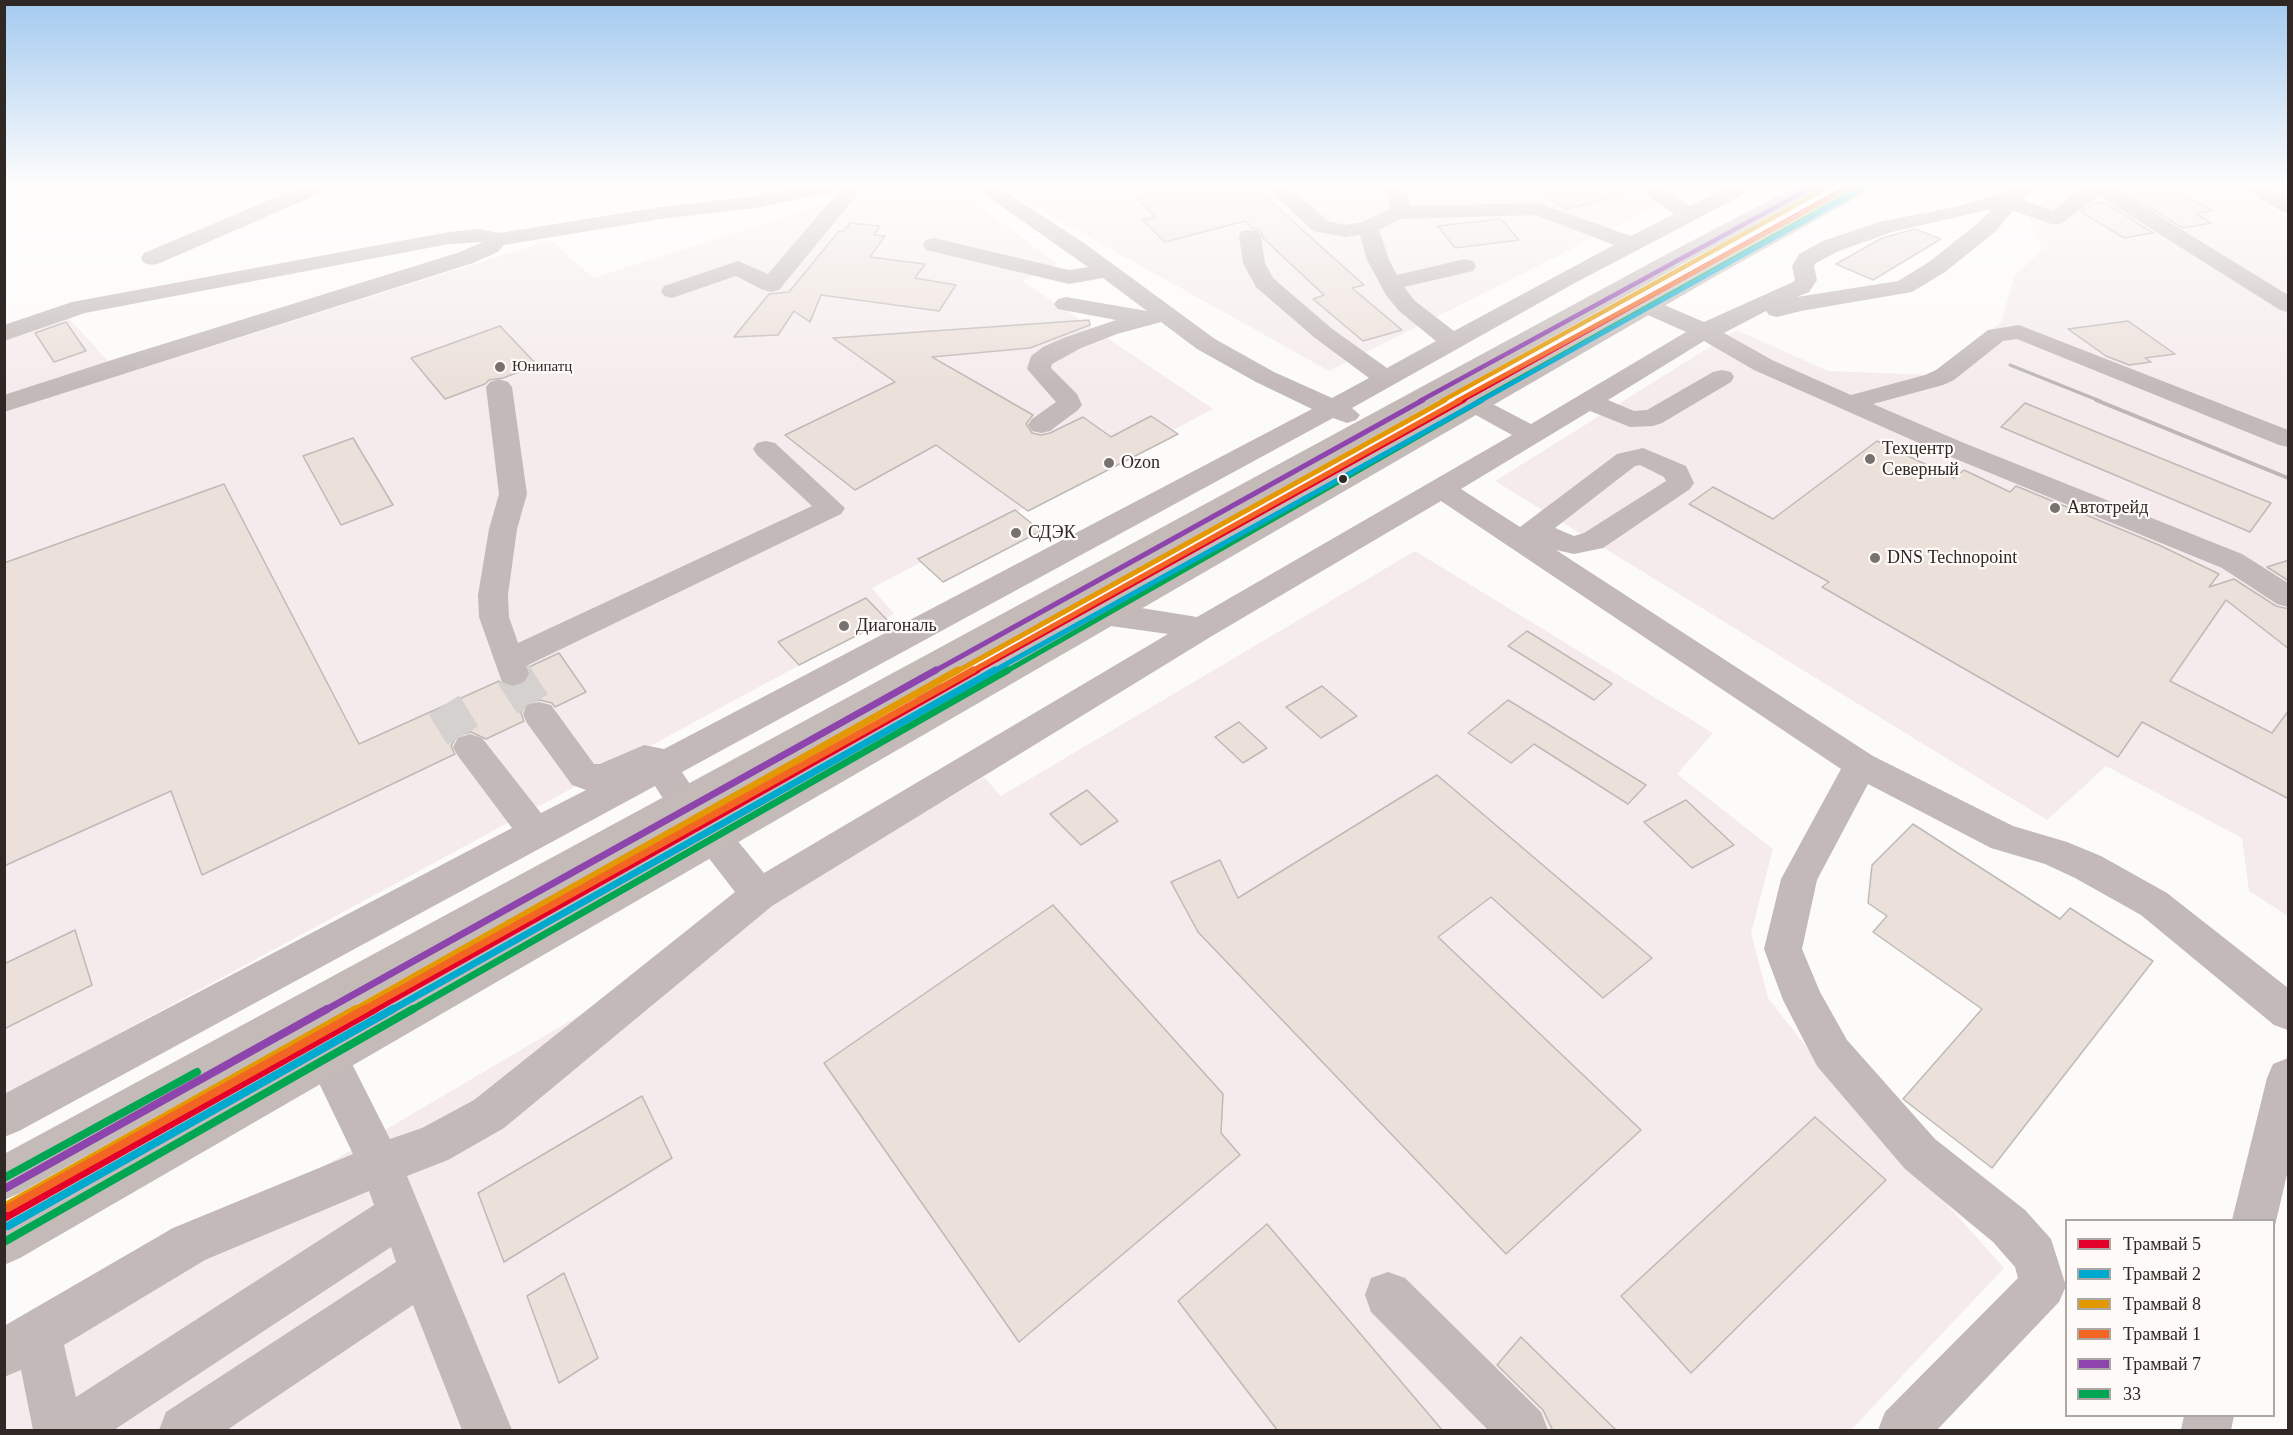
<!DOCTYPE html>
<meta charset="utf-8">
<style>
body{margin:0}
#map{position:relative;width:2293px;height:1435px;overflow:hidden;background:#fdfbf9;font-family:Georgia,serif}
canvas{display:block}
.frame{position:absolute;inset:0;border:6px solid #302825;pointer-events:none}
.legend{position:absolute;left:2065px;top:1219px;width:210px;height:198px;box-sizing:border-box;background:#fefaf8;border:2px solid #aca6a4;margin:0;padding:8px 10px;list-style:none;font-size:18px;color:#302825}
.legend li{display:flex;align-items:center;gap:12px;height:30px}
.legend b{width:30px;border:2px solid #aca6a4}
</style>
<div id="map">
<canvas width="2293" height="1435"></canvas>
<div class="frame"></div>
<ul class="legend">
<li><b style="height:8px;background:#e4002b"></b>Трамвай 5</li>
<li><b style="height:8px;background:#00a9ce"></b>Трамвай 2</li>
<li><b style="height:8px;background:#e39904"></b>Трамвай 8</li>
<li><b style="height:8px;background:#f26522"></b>Трамвай 1</li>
<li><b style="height:8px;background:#8e44ad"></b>Трамвай 7</li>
<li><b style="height:8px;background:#00a651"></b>33</li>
</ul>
</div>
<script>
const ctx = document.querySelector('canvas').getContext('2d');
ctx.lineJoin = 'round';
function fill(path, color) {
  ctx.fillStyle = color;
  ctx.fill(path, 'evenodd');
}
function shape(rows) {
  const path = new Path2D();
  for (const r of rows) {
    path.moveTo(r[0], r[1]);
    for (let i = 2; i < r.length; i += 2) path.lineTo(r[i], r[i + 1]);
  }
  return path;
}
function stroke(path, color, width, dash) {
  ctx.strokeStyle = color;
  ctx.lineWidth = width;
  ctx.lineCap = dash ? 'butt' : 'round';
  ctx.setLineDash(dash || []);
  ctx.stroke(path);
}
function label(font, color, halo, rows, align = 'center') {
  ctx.font = font + ' Georgia,serif';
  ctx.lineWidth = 4.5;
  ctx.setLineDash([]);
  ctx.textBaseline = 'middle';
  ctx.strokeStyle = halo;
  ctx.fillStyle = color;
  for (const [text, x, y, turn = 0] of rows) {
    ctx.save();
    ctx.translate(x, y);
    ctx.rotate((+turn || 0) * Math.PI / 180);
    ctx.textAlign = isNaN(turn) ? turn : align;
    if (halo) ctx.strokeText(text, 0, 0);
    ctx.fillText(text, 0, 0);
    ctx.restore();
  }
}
fill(shape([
 [887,185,940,185,959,191,1058,264,1022,281,1213,409,872,588,894,614,5,1095,4,341,64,313,109,362,124,374,551,240,593,278],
 [996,185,1699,185,1329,371],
 [2064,185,2234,185,2288,218,2288,916,2249,891,2242,838,2106,766,2047,820,1495,481,1737,330,1828,371,1931,375,2001,322,2015,275,2042,250,2027,214],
 [1415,551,1713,733,1677,774,1773,849,1751,933,1768,998,1812,1054,2004,1268,1851,1430,5,1430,5,1354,984,777,1001,796]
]), '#f5ebec');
const building = shape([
 [1195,185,1252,185,1364,285,1352,288,1402,330,1363,341,1313,299,1324,295,1264,239,1260,230,1252,228,1245,221,1165,242,1142,220,1155,217,1136,197,1195,185],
 [1534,185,1629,185,1630,191,1565,210,1534,185],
 [2170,186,2212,211,2195,213,2211,223,2183,228,2124,192,2170,186],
 [2104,202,2153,233,2124,238,2081,212,2092,204,2104,202],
 [1501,219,1519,240,1455,248,1438,226,1501,219],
 [850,223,880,226,874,235,885,236,870,257,925,264,915,278,956,285,939,311,821,295,810,322,794,311,778,335,734,337,769,294,789,292,839,231,843,232,850,223],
 [1915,229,1941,239,1873,280,1836,264,1882,238,1915,229],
 [1089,320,1090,325,1030,348,932,357,1033,415,1026,424,1032,433,1041,435,1050,433,1083,417,1111,437,1151,416,1178,434,1028,511,936,445,855,490,785,435,895,382,833,338,1089,320],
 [2128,321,2175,354,2145,358,2151,362,2129,365,2106,356,2068,329,2128,321],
 [66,322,86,351,54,362,35,333,66,322],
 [500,326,537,365,503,378,489,380,485,384,445,399,411,358,500,326],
 [2025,403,2271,503,2250,532,2001,427,2025,403],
 [353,438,393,505,341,525,303,456,353,438],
 [1877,441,1954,478,1964,470,2010,492,2016,486,2159,545,2219,574,2209,587,2234,579,2276,606,2289,609,2289,649,2226,600,2170,681,2272,733,2289,710,2289,799,2142,722,2118,757,1822,587,1829,582,1689,504,1713,487,1773,519,1877,441],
 [224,484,359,744,499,681,501,684,512,688,525,684,531,675,529,667,559,653,586,692,555,707,552,703,540,700,526,703,521,713,524,721,486,739,471,732,457,736,451,746,455,754,202,875,171,791,4,866,4,563,224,484],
 [1015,510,1041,531,943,582,918,559,1015,510],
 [2289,560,2289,581,2267,567,2289,560],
 [866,598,887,620,799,665,778,642,866,598],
 [1527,631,1612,684,1594,700,1508,646,1527,631],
 [1322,686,1357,716,1321,738,1286,707,1322,686],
 [1508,700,1546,723,1646,785,1628,804,1534,744,1511,763,1468,733,1508,700],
 [1239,722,1267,748,1243,763,1215,737,1239,722],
 [1437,775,1652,958,1603,998,1491,897,1438,937,1641,1130,1506,1254,1198,932,1171,882,1220,860,1238,898,1437,775],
 [1087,790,1118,821,1081,845,1050,814,1087,790],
 [1686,800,1734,845,1692,868,1644,822,1686,800],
 [1913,824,2060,919,2070,908,2153,961,1992,1168,1903,1099,1982,1009,1873,932,1887,916,1868,903,1872,865,1913,824],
 [1053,905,1223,1094,1221,1133,1240,1155,1019,1342,824,1063,1053,905],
 [75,930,92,985,4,1029,4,964,75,930],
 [642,1096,672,1158,504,1262,478,1193,642,1096],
 [1815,1117,1886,1180,1691,1373,1621,1296,1815,1117],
 [1267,1224,1443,1431,1278,1431,1178,1301,1267,1224],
 [564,1273,598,1358,559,1383,527,1296,564,1273],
 [1521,1337,1617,1431,1553,1431,1543,1410,1497,1365,1521,1337]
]);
fill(building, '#ece0da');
stroke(building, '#bebab7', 1.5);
stroke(shape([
 [513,674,539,714],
 [444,705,470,747]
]), '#d4d1cf', 36, [36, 18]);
fill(shape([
 [305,185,333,185,330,189,160,263,152,265,144,263,141,258,144,253,305,185],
 [809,185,865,185,779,290,771,292,763,290,736,276,672,298,664,296,661,291,664,286,738,261,768,274,839,191,755,208,661,219,504,245,498,252,473,263,4,412,4,395,118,358,457,253,483,242,449,244,85,313,4,341,4,325,72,302,449,232,480,229,499,233,661,207,755,196,809,185],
 [971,185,995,185,1084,243,1215,339,1274,372,1332,398,1369,378,1315,338,1256,287,1243,263,1239,236,1242,231,1250,230,1258,231,1261,236,1265,263,1273,278,1331,328,1387,368,1436,341,1399,311,1386,295,1367,260,1360,235,1345,237,1313,231,1265,185,1287,185,1328,221,1345,225,1362,222,1389,209,1390,200,1377,185,1398,185,1410,199,1411,206,1538,203,1631,236,1674,214,1633,185,1657,185,1690,206,1731,185,1757,185,1754,189,1573,284,1352,408,1360,415,1356,420,1347,423,1333,418,682,772,703,804,697,814,685,818,673,814,655,786,19,1131,4,1137,4,1094,512,828,458,756,453,747,458,738,470,734,482,738,541,813,586,790,572,785,527,723,523,714,527,705,539,702,551,705,594,764,600,764,644,745,664,749,1312,409,1256,382,1197,349,1161,322,1117,334,1081,348,1052,364,1051,368,1077,394,1082,405,1078,410,1050,431,1041,433,1032,431,1028,425,1032,419,1056,402,1027,369,1031,356,1043,347,1063,338,1116,320,1058,309,1054,304,1058,299,1066,297,1147,311,1103,278,1069,284,926,250,923,245,926,240,934,238,1069,270,1088,267,971,185],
 [1536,215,1614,245,1454,331,1415,301,1404,287,1473,271,1476,266,1473,261,1465,259,1397,275,1389,260,1379,230,1400,219,1536,215],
 [2016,185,2038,185,2023,200,2053,211,2085,185,2109,185,2288,295,2288,312,2280,310,2099,196,2062,223,2055,225,2013,211,1994,233,1945,272,1912,292,1801,311,1777,317,1769,315,1766,311,1724,333,1772,360,1851,395,1925,375,1936,370,1988,330,2019,325,2288,430,2288,447,2279,445,2017,339,2003,341,1954,380,1943,385,1873,404,1964,443,2242,554,2288,583,2288,607,2277,604,2222,568,1946,455,1840,408,1754,370,1704,341,1608,400,1634,411,1647,410,1713,372,1722,370,1731,372,1734,377,1731,382,1662,423,1653,426,1630,427,1590,411,1461,489,1520,527,1617,454,1643,448,1686,466,1694,483,1690,489,1603,548,1574,554,1556,550,1873,756,2013,826,2067,842,2101,856,2167,893,2288,988,2288,1030,2274,1025,2141,915,2075,878,2045,864,1991,848,1868,784,1817,880,1802,949,1820,992,1847,1040,1935,1139,2025,1210,2051,1239,2066,1286,2059,1302,1937,1430,1878,1430,1885,1412,2018,1278,2015,1267,1993,1242,1905,1169,1817,1066,1783,1000,1764,949,1781,879,1841,769,1441,501,1212,636,772,906,504,1128,448,1160,407,1176,512,1430,462,1430,413,1305,227,1430,159,1430,166,1412,396,1262,391,1247,114,1430,33,1430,21,1370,4,1377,4,1326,173,1228,353,1154,307,1058,289,1010,295,997,309,992,323,997,345,1050,390,1139,422,1128,474,1100,735,892,701,848,696,838,701,828,714,824,727,828,764,873,1168,634,1089,623,1085,616,1089,609,1100,605,1135,607,1197,617,1512,435,1465,409,1461,404,1465,399,1474,396,1483,399,1531,424,1686,332,1639,311,1635,306,1639,301,1647,299,1655,301,1704,322,1793,282,1795,280,1792,266,1799,254,1823,241,1879,222,1959,206,2011,190,2016,185],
 [1992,209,1978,223,1929,262,1898,281,1797,297,1809,292,1817,280,1814,266,1816,263,1839,251,1892,232,1992,209],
 [1640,465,1664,477,1666,481,1584,533,1574,536,1555,528,1635,466,1640,465],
 [369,1191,374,1205,76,1397,64,1345,205,1260,369,1191],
 [2241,185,2266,185,2288,199,2288,213,2281,211,2244,189,2241,185],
 [499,379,508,382,512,387,527,494,517,529,508,595,509,617,518,643,812,506,757,455,753,449,757,443,766,441,775,443,845,508,841,514,526,666,529,674,524,682,513,686,502,682,479,617,478,595,489,529,499,494,486,387,490,382,499,379],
 [915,666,926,670,955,696,959,705,955,714,943,717,931,714,904,686,899,678,904,670,915,666],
 [2288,1058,2288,1170,2274,1230,2274,1220,2232,1220,2267,1078,2273,1064,2288,1058],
 [1388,1272,1405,1278,1541,1412,1548,1430,1488,1430,1371,1312,1365,1295,1371,1278,1388,1272],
 [2184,1416,2234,1416,2231,1430,2181,1430,2184,1416]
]), '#c2b9b8');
fill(shape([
 [1799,185,1825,185,1822,189,1683,264,20,1193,4,1200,4,1154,1667,254,1799,185],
 [1850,185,1875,185,1872,189,1716,276,20,1258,4,1265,4,1217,1700,266,1850,185]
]), '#c4bbb9');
stroke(shape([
 [2010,365,2100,401]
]), '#bcb7b5', 3);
stroke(shape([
 [2096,400,2288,478]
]), '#bcb7b5', 4);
stroke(shape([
 [1479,401,1865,185]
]), '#00a651', 4.5);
stroke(shape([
 [1005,672,1482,400]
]), '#00a651', 5);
stroke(shape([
 [410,1011,1008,670]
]), '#00a651', 7);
stroke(shape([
 [4,1178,197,1072],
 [4,1242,413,1009]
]), '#00a651', 8);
stroke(shape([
 [1461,401,1851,185]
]), '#e4002b', 4.5);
stroke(shape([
 [974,672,1464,400]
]), '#e4002b', 5);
stroke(shape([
 [372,1011,977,670]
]), '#e4002b', 7);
stroke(shape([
 [4,1218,375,1009]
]), '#e4002b', 8);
stroke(shape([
 [1480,401,1855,193]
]), '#00a9ce', 4.5);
stroke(shape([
 [992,672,1482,400]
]), '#00a9ce', 5);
stroke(shape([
 [390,1011,995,670]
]), '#00a9ce', 7);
stroke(shape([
 [8,1226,393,1009]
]), '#00a9ce', 8);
stroke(shape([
 [1442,401,1832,185]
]), '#e39904', 4.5);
stroke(shape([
 [956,672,1445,400]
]), '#e39904', 5);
stroke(shape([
 [353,1011,958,670]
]), '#e39904', 7);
stroke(shape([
 [4,1207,356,1009]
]), '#e39904', 8);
stroke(shape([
 [1457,401,1839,193]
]), '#f26522', 4.5);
stroke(shape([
 [970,672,1460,400]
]), '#f26522', 5);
stroke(shape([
 [362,1011,973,670]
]), '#f26522', 7);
stroke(shape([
 [8,1208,365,1009]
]), '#f26522', 8);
stroke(shape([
 [1420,401,1816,185]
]), '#8e44ad', 4.5);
stroke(shape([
 [933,672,1423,400]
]), '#8e44ad', 5);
stroke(shape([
 [324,1011,936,670]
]), '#8e44ad', 7);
stroke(shape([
 [4,1189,327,1009]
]), '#8e44ad', 8);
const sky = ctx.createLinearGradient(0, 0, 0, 386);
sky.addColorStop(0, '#a4caf0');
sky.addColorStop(0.48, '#fefdfc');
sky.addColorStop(1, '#fefdfc00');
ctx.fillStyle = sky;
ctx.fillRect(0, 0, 2293, 386);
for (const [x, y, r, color] of [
 [500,367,6,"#78726f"],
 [1870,459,6,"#78726f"],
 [1109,463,6,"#78726f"],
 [1343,479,5,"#302825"],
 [2055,508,6,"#78726f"],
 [1016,533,6,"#78726f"],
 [1875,558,6,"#78726f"],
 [844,626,6,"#78726f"]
]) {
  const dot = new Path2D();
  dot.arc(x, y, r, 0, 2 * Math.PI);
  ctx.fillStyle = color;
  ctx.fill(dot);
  stroke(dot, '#fefaf8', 2);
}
label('15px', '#302825', '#fefaf8', [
 ["Юнипатц",512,367]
], 'left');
label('18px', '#302825', '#fefaf8', [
 ["Техцентр",1882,449],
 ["Северный",1882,470],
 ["Ozon",1121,463],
 ["Автотрейд",2067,508],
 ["СДЭК",1028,533],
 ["DNS Technopoint",1887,558],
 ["Диагональ",856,626]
], 'left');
</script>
